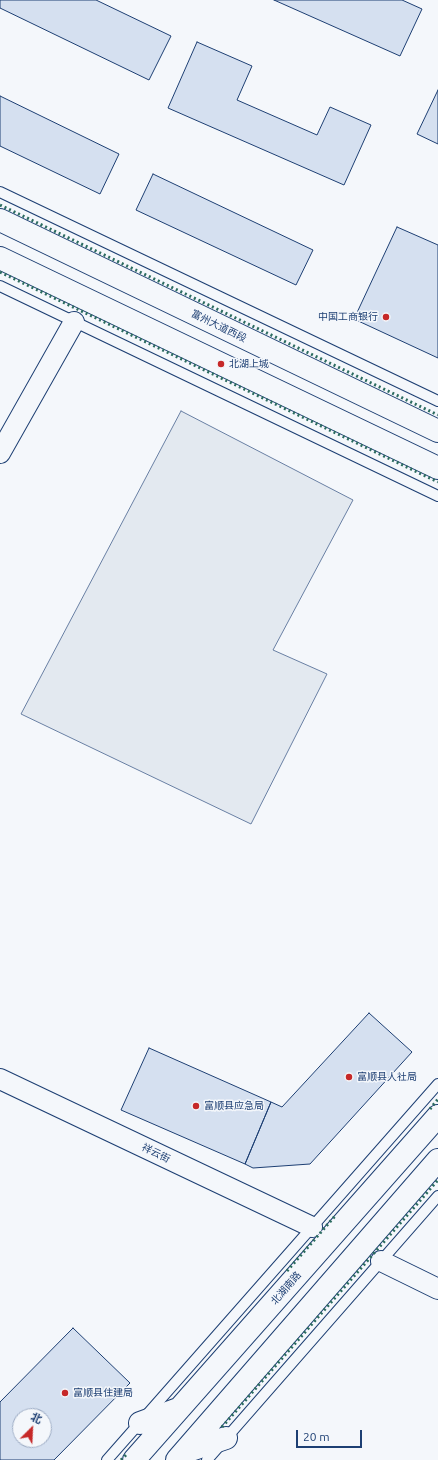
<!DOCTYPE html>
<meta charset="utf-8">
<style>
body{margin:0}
#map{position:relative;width:438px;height:1460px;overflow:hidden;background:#f4f7fb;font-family:Ubuntu,"Noto Sans SC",sans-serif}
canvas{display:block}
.north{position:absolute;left:12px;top:1408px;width:40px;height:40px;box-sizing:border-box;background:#f4f7fb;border:1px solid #9eadc5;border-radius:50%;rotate:24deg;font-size:11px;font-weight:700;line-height:16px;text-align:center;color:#1d3f73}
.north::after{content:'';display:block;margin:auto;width:14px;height:18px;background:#c62828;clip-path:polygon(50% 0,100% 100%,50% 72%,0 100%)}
.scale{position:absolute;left:296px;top:1430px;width:66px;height:18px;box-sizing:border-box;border:2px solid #1d3f73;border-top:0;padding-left:5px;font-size:12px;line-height:14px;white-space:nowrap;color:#1d3f73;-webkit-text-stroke:3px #f4f7fb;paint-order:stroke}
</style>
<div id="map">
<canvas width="438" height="1460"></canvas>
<div class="north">北</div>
<div class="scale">20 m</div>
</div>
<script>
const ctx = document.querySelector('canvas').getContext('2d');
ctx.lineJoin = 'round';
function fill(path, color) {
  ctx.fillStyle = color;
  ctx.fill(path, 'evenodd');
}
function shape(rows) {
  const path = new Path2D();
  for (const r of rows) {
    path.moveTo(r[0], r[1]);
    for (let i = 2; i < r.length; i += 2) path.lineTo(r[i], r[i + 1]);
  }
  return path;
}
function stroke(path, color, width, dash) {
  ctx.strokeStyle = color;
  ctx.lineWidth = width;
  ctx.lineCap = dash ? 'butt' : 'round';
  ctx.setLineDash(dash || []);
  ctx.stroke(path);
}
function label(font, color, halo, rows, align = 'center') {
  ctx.font = font + ' Ubuntu,"Noto Sans SC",sans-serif';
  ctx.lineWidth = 3;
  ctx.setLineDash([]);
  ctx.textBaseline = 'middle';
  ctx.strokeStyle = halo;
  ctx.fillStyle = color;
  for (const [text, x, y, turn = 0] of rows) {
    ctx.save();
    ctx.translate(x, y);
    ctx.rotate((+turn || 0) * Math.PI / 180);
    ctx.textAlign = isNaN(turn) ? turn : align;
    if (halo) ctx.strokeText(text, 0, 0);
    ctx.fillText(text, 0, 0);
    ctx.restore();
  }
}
const green = shape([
 [181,411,353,500,273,650,327,674,251,824,21,714,181,411]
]);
fill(green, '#e3e9f0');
stroke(green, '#687fa3', 1);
const building = shape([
 [0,0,96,0,171,36,149,80,0,8,0,0],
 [274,0,402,0,422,9,400,56,274,0],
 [197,42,252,66,237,100,317,135,330,107,371,125,344,185,168,108,197,42],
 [438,90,438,144,417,134,438,90],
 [0,96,119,154,100,194,0,146,0,96],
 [153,174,313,250,296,285,136,210,153,174],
 [397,227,438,245,438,358,354,319,397,227],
 [369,1013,412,1052,310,1164,253,1168,245,1164,271,1102,282,1107,369,1013],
 [149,1048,271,1102,245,1164,121,1110,149,1048],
 [73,1328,130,1383,54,1460,0,1460,0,1402,73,1328],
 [20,1416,44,1416,44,1440,20,1440,20,1416]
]);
fill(building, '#d5e0f0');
stroke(building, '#1d3f73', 1);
const service = shape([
 [0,192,438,401],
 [0,286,438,496],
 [107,1460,438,1084],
 [207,1460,438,1196]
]);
const minor = shape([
 [0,453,74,322],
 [0,1079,312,1227],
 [381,1261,438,1289]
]);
const primary = shape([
 [0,220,438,431],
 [0,258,438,468],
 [140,1423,178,1409],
 [185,1452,226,1438],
 [134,1460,438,1116],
 [177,1460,438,1160]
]);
stroke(service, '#1d3f73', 12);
stroke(minor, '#1d3f73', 22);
stroke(primary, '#1d3f73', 24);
stroke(service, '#f4f7fb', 10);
stroke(minor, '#f4f7fb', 20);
stroke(primary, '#f4f7fb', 22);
stroke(shape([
 [0,205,438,415],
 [0,272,438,482],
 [430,1109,438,1099],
 [287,1271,336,1215],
 [222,1427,438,1180],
 [121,1460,126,1455]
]), '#2c6c60', 3, [2, 3]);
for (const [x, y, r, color] of [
 [386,317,4,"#c62828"],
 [221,364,4,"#c62828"],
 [349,1077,4,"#c62828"],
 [196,1106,4,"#c62828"],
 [65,1393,4,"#c62828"]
]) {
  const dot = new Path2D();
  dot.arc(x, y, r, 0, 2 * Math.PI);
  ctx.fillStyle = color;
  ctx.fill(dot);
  stroke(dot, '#f4f7fb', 1.5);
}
label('10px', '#1d3f73', '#f4f7fb', [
 ["中国工商银行",378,317,"right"],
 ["北湖上城",229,364],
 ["富顺县人社局",357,1077],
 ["富顺县应急局",204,1106],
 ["富顺县住建局",73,1393]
], 'left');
label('10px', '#1d3f73', '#f4f7fb', [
 ["富州大道西段",219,326,26],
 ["祥云街",156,1153,26],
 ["北湖南路",286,1288,-49]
]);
</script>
